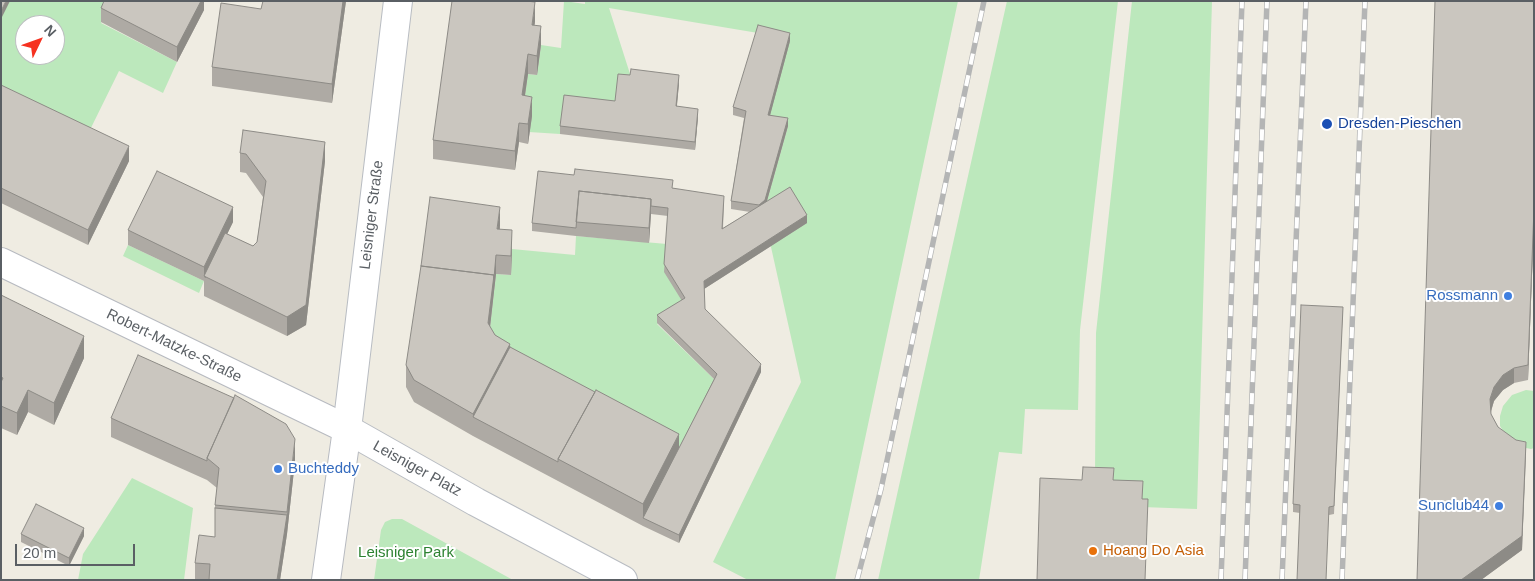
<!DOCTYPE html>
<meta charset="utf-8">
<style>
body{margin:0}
#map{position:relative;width:1535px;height:581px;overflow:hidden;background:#efece2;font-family:Helvetica,sans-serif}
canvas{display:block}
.frame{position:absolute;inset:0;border:2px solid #5a5f64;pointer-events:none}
.north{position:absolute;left:15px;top:15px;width:50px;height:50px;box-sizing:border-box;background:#fff;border:1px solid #bdbfc1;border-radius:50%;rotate:48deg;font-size:14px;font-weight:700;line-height:20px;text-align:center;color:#5a5f64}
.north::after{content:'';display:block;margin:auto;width:18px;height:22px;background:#f63220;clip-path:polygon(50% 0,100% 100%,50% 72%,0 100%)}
.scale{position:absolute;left:15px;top:544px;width:120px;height:22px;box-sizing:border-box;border:2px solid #5a5f64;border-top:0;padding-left:6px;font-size:15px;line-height:18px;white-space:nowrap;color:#5a5f64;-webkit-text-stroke:4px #fff;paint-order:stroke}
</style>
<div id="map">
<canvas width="1535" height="581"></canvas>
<div class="frame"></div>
<div class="north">N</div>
<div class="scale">20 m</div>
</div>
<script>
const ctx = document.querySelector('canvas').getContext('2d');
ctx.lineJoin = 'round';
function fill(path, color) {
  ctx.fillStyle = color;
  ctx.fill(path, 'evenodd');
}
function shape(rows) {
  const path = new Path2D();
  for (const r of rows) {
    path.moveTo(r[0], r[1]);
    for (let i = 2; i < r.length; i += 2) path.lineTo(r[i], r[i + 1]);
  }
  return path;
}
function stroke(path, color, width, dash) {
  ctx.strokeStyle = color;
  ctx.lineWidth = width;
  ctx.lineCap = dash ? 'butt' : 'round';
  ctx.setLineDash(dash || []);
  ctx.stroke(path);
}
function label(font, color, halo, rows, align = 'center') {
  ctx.font = font + ' Helvetica,sans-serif';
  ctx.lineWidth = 4;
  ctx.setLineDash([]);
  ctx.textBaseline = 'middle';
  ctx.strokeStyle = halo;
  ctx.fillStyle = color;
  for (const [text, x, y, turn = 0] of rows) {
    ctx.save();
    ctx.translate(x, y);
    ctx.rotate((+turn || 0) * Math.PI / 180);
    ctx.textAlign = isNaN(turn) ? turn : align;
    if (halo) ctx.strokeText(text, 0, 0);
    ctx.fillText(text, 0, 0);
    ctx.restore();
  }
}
fill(shape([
 [9,1,112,1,101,23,177,62,163,93,119,71,85,140,1,100,1,17],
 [25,25,55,25,55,55,25,55],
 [564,1,585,4,585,1,958,1,835,580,748,580,713,562,801,382,771,247,765,208,788,126,768,123,758,33,609,8,631,77,615,109,564,104,560,134,529,132,522,115,528,74,537,75,541,45,561,48],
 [1007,1,1118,1,1080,330,1078,410,1025,409,1022,454,999,452,979,580,878,580],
 [1132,1,1212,1,1197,509,1142,507,1095,475,1096,333],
 [576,236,667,244,685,307,657,324,717,382,679,456,488,345,496,274,511,275,512,249,575,255],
 [128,245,204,281,199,293,123,256],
 [1526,390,1534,391,1534,448,1531,449,1521,447,1503,431,1500,426,1500,416,1503,406,1512,395],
 [132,478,193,508,184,580,78,580,83,554],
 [392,519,402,519,513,580,374,580,381,530,385,522]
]), '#bce8bc');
const street = shape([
 [1,262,347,429,326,580]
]);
const secondary = shape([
 [398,1,347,429,476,502,623,580]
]);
stroke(street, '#b7bac0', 30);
stroke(secondary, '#b8bcc2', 30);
stroke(street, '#fff', 28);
stroke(secondary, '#fff', 28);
const rail = shape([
 [857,580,881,489,984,1],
 [1221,580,1242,1],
 [1245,580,1267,1],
 [1282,580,1306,1],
 [1342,580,1365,1]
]);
stroke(rail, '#b4b5b5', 5.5);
stroke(rail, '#fff', 4, [11]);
fill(shape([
 [204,1,204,10,177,62,101,22,101,8],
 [346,1,332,103,212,86,212,67,261,9],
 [1435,1,1534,1,1534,223,1528,380,1514,383,1503,390,1494,401,1491,412,1491,414,1498,427,1526,457,1522,550,1481,580],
 [535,22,534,25,541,45,537,75,528,74,525,96,532,116,528,144,519,142,515,170,433,159,433,140],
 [790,41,770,115,788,126,767,201,807,223,704,289,705,309,761,372,679,543,643,526,473,436,414,402,406,387,406,365,500,226,500,229,512,249,511,275,496,274,490,327,495,335,510,347,679,448,714,379,657,323,657,315,682,301,664,272,668,216,651,214,649,243,576,236,532,231,532,223,673,188,724,204,723,228,750,212,731,209,731,201,744,118,733,115,733,107],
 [630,75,679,83,677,106,698,117,695,150,560,134,560,126,615,101],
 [1,85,129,161,88,245,1,203],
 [240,153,325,161,306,325,287,336,204,296,204,281,128,245,128,230,233,222,227,234,253,246,257,242,263,197,246,173,240,172],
 [1,295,84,358,54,425,28,412,17,435,1,428],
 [1343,307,1334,514,1329,515,1300,513,1293,512,1293,504],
 [111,418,295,461,287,534,280,580,195,580,195,563,215,537,215,505,217,488,207,480,111,437],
 [21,534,84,536,69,566,21,542]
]), '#aeaaa4');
fill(shape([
 [6,1,10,1,1,19,1,11],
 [201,1,204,1,204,10,177,62,177,47],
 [343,1,346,1,332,103,332,84],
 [535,2,535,22,532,44,532,25],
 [541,26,541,45,537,75,537,56],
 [790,33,790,41,768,123,768,115],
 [528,54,528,74,522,115,522,95],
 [679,75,679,83,676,114,676,106],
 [532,97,532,116,528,144,528,124],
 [698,109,698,117,695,150,695,142],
 [788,118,788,126,765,208,759,213,759,205],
 [519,123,519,142,515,170,515,151],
 [325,142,325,161,306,325,287,336,287,317],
 [129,146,129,161,88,245,88,230],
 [651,199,651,214,649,243,649,228],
 [233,207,233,222,206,278,204,277,204,267],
 [500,207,500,226,497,249,497,229],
 [1534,208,1534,223,1528,380,1528,365],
 [807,215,807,223,704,289,704,281],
 [512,230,512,249,511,275,511,256],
 [496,255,496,274,488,345,488,323],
 [84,336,84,358,54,425,54,403],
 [510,344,510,366,473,417,473,414],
 [761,364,761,372,679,543,679,535],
 [1514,368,1514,383,1503,390,1494,401,1490,414,1490,399,1494,387,1503,375],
 [28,390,28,412,17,435,17,413],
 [679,434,679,456,643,518,643,504],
 [295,439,295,461,287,534,280,580,277,580,287,515],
 [1526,442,1522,550,1481,580,1461,580],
 [84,528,84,536,69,566,69,558]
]), '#8d8b86');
const building = shape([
 [1,1,6,1,1,11,1,1],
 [104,1,201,1,177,47,101,8,104,1],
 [263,1,343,1,332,84,212,67,221,3,261,9,263,1],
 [452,1,526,1,535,2,532,25,541,26,537,56,528,54,522,95,532,97,528,124,519,123,515,151,433,140,452,1],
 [1435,1,1534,1,1534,208,1528,365,1514,368,1503,375,1494,387,1490,399,1491,414,1498,427,1516,440,1526,442,1522,536,1461,580,1417,580,1435,1],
 [758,25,790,33,768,115,788,118,765,200,759,205,731,201,746,111,733,107,758,25],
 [631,69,679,75,676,106,698,109,695,142,560,126,564,95,615,101,618,74,630,75,631,69],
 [1,85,129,146,88,230,1,188,1,85],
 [243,130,325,142,306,305,287,317,204,276,225,233,253,246,257,242,266,181,246,154,240,153,243,130],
 [575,169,673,180,672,188,724,196,722,229,790,187,807,215,704,281,705,309,761,364,679,535,643,518,717,374,657,315,685,298,664,264,668,208,651,206,651,199,579,191,576,228,532,223,538,171,574,175,575,169],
 [157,171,233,207,204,267,128,230,157,171],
 [579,191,651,199,649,228,576,222,579,191],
 [430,197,500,207,497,229,512,230,511,256,496,255,494,278,494,275,421,266,430,197],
 [421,266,494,275,488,323,495,335,510,344,473,414,414,380,406,365,421,266],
 [1,295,84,336,54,403,28,390,17,413,1,406,1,382,3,378,1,377,1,295],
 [1301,305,1343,307,1334,506,1329,507,1326,580,1297,580,1300,505,1293,504,1301,305],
 [510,347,595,392,558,459,558,462,473,417,510,347],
 [138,355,234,398,207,458,207,461,111,418,138,355],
 [596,390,679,434,643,504,558,459,596,390],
 [235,395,286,424,295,439,287,512,215,505,219,468,207,458,235,395],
 [1083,467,1114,468,1113,480,1143,481,1142,499,1148,499,1145,580,1037,580,1040,478,1082,480,1083,467],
 [36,504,84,528,69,558,21,534,36,504],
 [215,508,287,515,277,580,209,580,210,564,195,563,199,535,215,537,215,508]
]);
fill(building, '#cac6bf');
stroke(building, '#8d8b86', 1);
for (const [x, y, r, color] of [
 [1327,124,6,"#1a4fb4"],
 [1508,296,5,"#3f7fe0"],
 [278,469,5,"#3f7fe0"],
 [1499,506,5,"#3f7fe0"],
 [1093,551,5,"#e8710a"]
]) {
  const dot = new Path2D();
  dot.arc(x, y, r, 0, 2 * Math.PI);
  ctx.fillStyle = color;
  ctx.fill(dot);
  stroke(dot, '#fff', 2);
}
label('15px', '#164399', '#fff', [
 ["Dresden-Pieschen",1338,124]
], 'left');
label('15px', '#5a5f64', '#fff', [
 ["Leisniger Straße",372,215,-83],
 ["Robert-Matzke-Straße",174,346,26],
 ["Leisniger Platz",417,469,29]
]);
label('15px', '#366cbe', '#fff', [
 ["Rossmann",1498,296],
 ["Buchteddy",288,469,"left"],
 ["Sunclub44",1489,506]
], 'right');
label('15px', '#c56008', '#fff', [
 ["Hoang Do Asia",1103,551]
], 'left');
label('15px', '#2d8231', '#fff', [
 ["Leisniger Park",406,553]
]);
</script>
